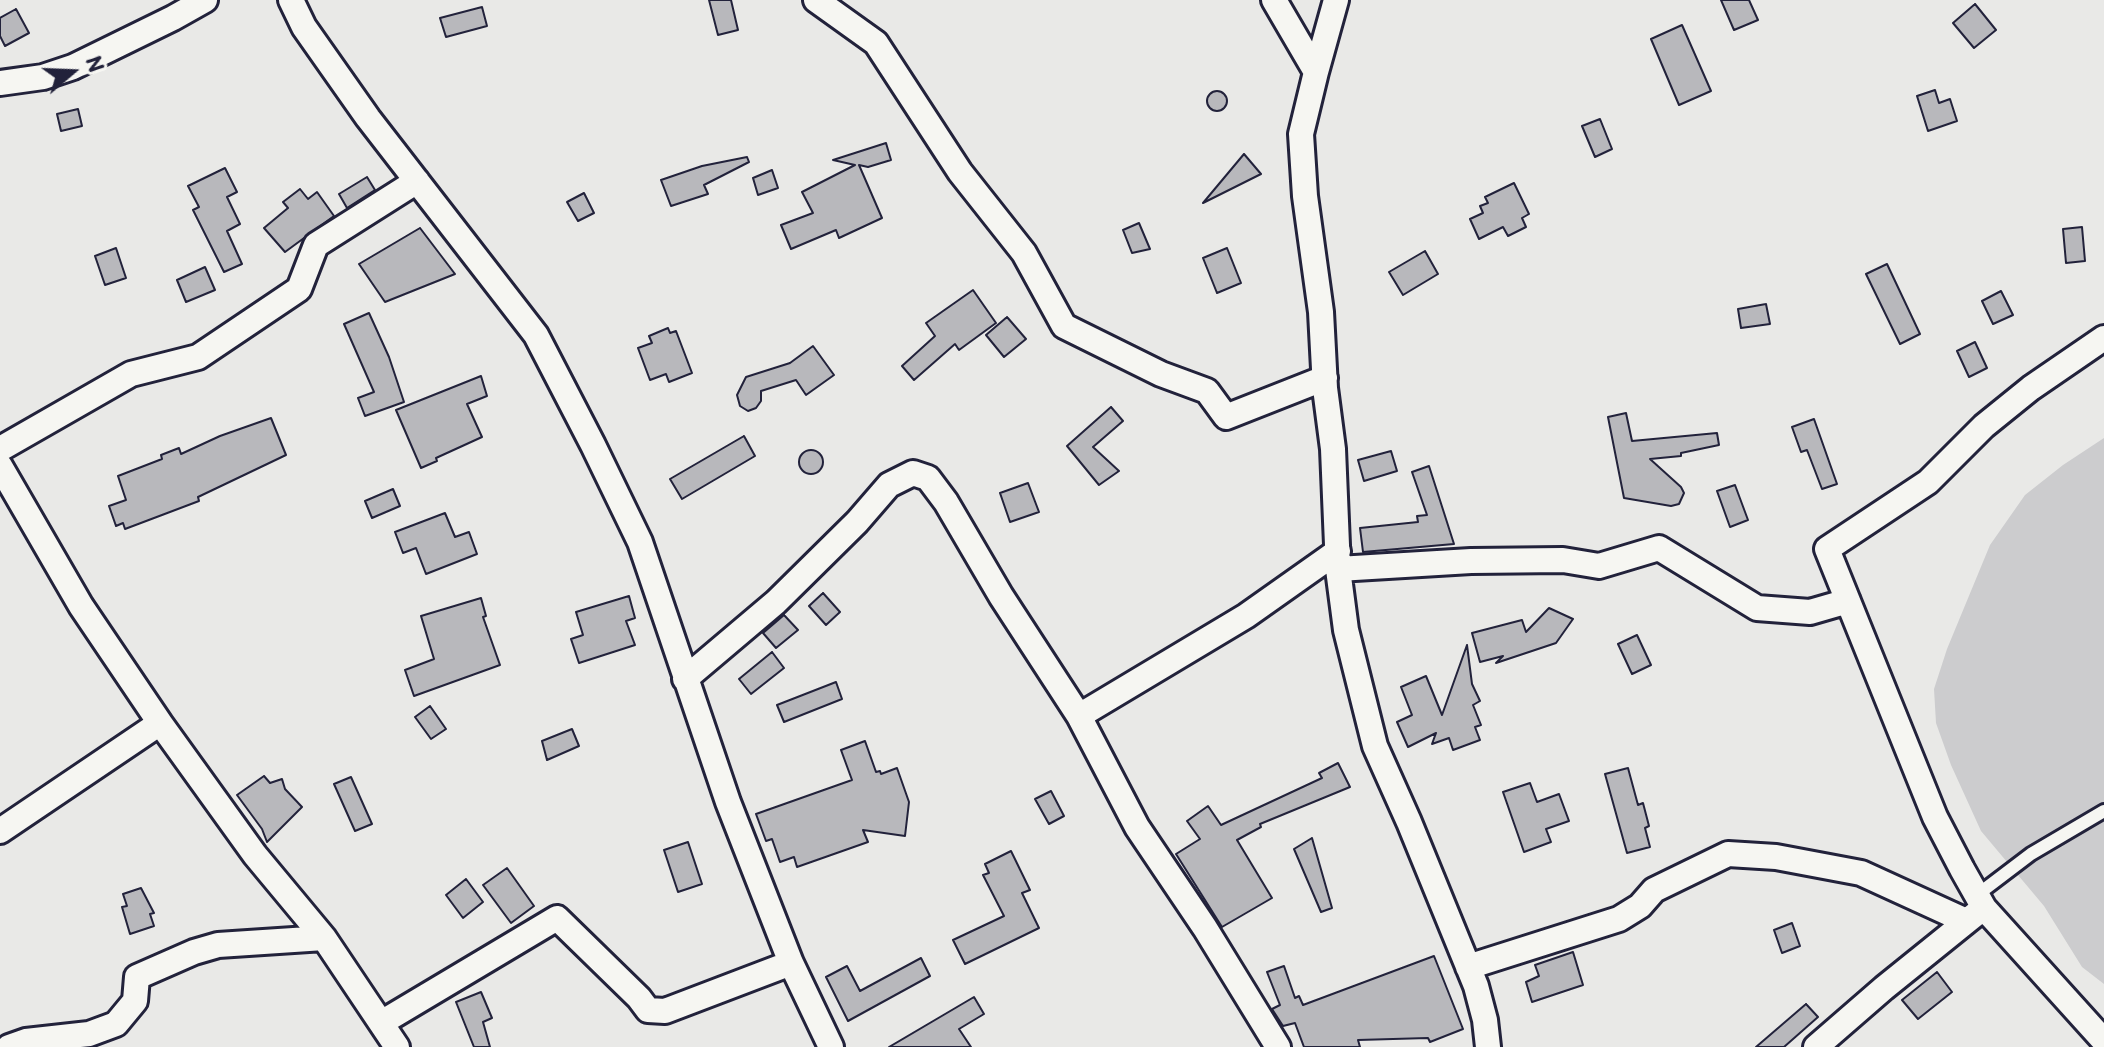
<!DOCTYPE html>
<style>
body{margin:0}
#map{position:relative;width:2104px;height:1047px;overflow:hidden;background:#e9e9e7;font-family:Itim,sans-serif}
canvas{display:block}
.north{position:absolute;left:32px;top:32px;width:80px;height:80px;-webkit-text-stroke:6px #f6f6f2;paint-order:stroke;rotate:71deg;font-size:22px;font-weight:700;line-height:32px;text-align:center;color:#22223b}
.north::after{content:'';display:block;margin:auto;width:28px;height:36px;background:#22223b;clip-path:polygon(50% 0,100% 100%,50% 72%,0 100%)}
</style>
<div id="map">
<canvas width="2104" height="1047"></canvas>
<div class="north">N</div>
</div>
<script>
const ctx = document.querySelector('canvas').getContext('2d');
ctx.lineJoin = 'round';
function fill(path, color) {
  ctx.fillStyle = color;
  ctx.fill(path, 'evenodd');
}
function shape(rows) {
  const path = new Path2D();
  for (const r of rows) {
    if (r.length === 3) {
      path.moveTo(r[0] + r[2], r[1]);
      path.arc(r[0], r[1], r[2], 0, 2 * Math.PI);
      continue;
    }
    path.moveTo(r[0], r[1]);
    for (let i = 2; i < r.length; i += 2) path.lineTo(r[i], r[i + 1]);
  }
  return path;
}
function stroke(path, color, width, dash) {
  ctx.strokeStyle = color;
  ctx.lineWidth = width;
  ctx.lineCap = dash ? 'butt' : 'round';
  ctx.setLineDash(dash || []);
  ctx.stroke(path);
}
fill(shape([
 [2104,438,2104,984,2082,967,2044,906,1981,831,1951,765,1936,723,1934,689,1947,649,1990,545,2025,495,2063,465]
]), '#ccccce');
const building = shape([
 [709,0,731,0,738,30,718,35,709,0],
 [1721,0,1749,0,1758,20,1734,30,1721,0],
 [1975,4,1996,30,1974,48,1953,23,1975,4],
 [482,7,487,26,446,37,440,18,482,7],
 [16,9,29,33,5,46,0,36,0,18,16,9],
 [1682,25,1711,91,1679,105,1651,39,1682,25],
 [1935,90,1939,103,1950,99,1957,121,1928,131,1917,96,1935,90],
 [1217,101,10],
 [78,109,82,126,61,131,57,114,78,109],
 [1600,119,1612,149,1595,157,1582,126,1600,119],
 [886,143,891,160,868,167,859,165,882,218,839,238,836,230,791,249,781,225,813,213,802,192,855,165,833,160,886,143],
 [1244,154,1261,174,1203,203,1244,154],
 [747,157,749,162,704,185,708,194,671,206,661,180,702,166,747,157],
 [225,168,237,192,227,197,240,224,227,231,242,264,224,272,193,210,199,207,188,186,225,168],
 [772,170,778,188,758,195,753,178,772,170],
 [367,177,375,190,347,208,339,194,367,177],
 [1514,183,1529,214,1522,218,1526,227,1508,236,1503,227,1479,239,1470,219,1483,213,1480,206,1488,203,1485,197,1514,183],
 [300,189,308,199,317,192,334,216,285,252,264,228,288,208,283,202,300,189],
 [584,193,594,213,578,221,567,202,584,193],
 [1139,223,1150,249,1132,253,1123,230,1139,223],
 [2082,227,2085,261,2066,263,2063,229,2082,227],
 [420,228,455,274,385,302,359,264,420,228],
 [116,248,126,278,105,285,95,256,116,248],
 [1227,248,1241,283,1217,293,1203,258,1227,248],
 [1425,251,1438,274,1403,295,1389,272,1425,251],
 [1887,264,1920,334,1900,344,1866,274,1887,264],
 [205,267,215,290,186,302,177,280,205,267],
 [973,290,996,323,959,350,955,344,914,380,902,366,935,336,926,323,973,290],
 [2001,291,2013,315,1993,324,1982,301,2001,291],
 [1766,304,1770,324,1741,328,1738,309,1766,304],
 [369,313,389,357,404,402,365,416,358,398,374,392,344,324,369,313],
 [1007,317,1026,339,1004,357,986,335,1007,317],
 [668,328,670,333,676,331,692,373,669,382,666,374,650,380,638,348,652,343,649,336,668,328],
 [1975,342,1987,368,1969,377,1957,351,1975,342],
 [813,346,834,375,806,395,796,380,761,391,761,401,756,408,748,411,740,406,737,395,746,377,790,363,813,346],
 [481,376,487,396,467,404,482,437,436,458,437,461,421,468,396,410,481,376],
 [1111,407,1123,421,1093,447,1119,471,1099,485,1067,446,1111,407],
 [1626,413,1632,441,1717,433,1719,445,1681,453,1681,456,1650,459,1681,487,1684,493,1679,504,1671,506,1624,498,1608,417,1626,413],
 [271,418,286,455,198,497,199,501,125,529,123,523,116,526,109,506,126,500,118,476,162,459,161,455,179,448,181,454,220,436,271,418],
 [1814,419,1837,484,1822,489,1807,450,1801,452,1792,427,1814,419],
 [744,436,755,456,682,499,670,479,744,436],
 [811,462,12],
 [1391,451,1397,471,1364,481,1358,460,1391,451],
 [1429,466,1454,544,1363,552,1360,528,1418,522,1417,516,1427,515,1412,472,1429,466],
 [1028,483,1039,512,1010,522,1000,493,1028,483],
 [1735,485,1748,520,1730,527,1717,491,1735,485],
 [393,489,400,506,372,518,365,501,393,489],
 [445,513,455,537,469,532,477,554,426,574,416,548,403,553,395,532,445,513],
 [823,593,840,612,826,625,809,606,823,593],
 [629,596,635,618,626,621,635,645,579,663,571,639,583,635,576,612,629,596],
 [481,598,486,616,483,617,500,665,414,696,405,670,434,659,421,616,481,598],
 [1549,608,1573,619,1556,643,1496,663,1503,656,1480,662,1472,633,1522,620,1526,632,1549,608],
 [784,615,798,630,776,648,763,633,784,615],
 [1637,635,1651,665,1632,674,1618,644,1637,635],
 [1467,645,1472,684,1480,701,1473,705,1481,725,1475,727,1480,740,1453,750,1449,738,1432,744,1436,733,1408,747,1397,722,1412,715,1401,687,1426,676,1442,715,1467,645],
 [772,652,784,668,751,694,739,679,772,652],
 [836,682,842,699,784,722,777,705,836,682],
 [430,706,446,729,431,739,415,717,430,706],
 [572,729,579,746,547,760,542,741,572,729],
 [865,741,876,772,880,771,881,774,897,768,909,802,905,836,863,830,868,842,797,867,794,857,780,862,772,839,766,841,756,814,852,780,841,750,865,741],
 [1338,763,1350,787,1260,824,1261,827,1237,840,1272,898,1222,927,1176,854,1200,839,1187,821,1208,806,1221,825,1322,778,1319,773,1338,763],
 [1628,768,1638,805,1643,803,1649,826,1645,828,1650,847,1627,853,1605,774,1628,768],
 [264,776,270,783,282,779,285,789,302,807,267,842,262,829,237,795,264,776],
 [351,777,372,824,355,831,334,784,351,777],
 [1530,783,1537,802,1559,794,1569,821,1546,829,1551,842,1524,852,1503,792,1530,783],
 [1051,791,1064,816,1049,824,1035,799,1051,791],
 [1312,838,1332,908,1321,912,1294,849,1312,838],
 [688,842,702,884,678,892,664,850,688,842],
 [1011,851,1030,890,1022,893,1039,928,965,964,953,940,1004,916,983,875,989,873,985,864,1011,851],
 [507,868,534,906,511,923,483,885,507,868],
 [466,879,483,902,463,918,446,895,466,879],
 [141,888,154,913,150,914,154,926,130,934,122,907,127,906,123,894,141,888],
 [1792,923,1800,946,1782,953,1774,930,1792,923],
 [1573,952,1583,985,1532,1002,1526,982,1539,976,1535,965,1573,952],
 [1434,956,1463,1029,1430,1042,1428,1038,1358,1040,1360,1047,1304,1047,1295,1023,1283,1026,1272,1009,1280,1005,1267,972,1284,966,1295,998,1299,996,1303,1005,1434,956],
 [921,958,930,976,848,1021,826,977,847,966,860,991,921,958],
 [1937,972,1952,992,1918,1019,1902,1000,1937,972],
 [481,992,492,1018,483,1022,490,1047,474,1047,456,1002,481,992],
 [974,997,984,1014,959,1029,971,1047,889,1047,974,997],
 [1806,1004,1818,1017,1784,1047,1756,1047,1806,1004]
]);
fill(building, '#b8b8bc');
stroke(building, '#22223b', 2);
const service = shape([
 [1977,895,2031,854,2104,811]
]);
const minor = shape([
 [291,0,304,27,368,118,536,335,593,445,640,542,728,802,791,963,831,1047],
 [816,0,876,43,960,172,1024,253,1064,326,1161,374,1207,391,1226,417,1325,378],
 [1274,0,1316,72,1301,134,1305,196,1321,312,1325,388,1333,449,1338,569,1346,630,1375,746,1409,822,1476,986,1485,1020,1488,1047],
 [1316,72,1336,0],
 [0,83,43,77,73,67,173,18,205,0],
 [2104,338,2031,388,1984,426,1928,482,1827,549,1935,817,1962,869,1984,908,2104,1041],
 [0,449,131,374,198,357,299,289,316,245,417,181],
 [0,466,81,606,160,723,255,855,324,938,397,1047],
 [1338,569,1471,561,1563,560,1599,566,1659,548,1757,608,1810,612,1848,601],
 [685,679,776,602,857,522,889,485,913,473,928,478,946,502,1001,596,1079,716,1137,827,1205,928,1278,1047],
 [1079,716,1246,616,1338,551],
 [0,831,160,723],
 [1468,967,1619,919,1640,906,1654,890,1728,854,1776,857,1861,873,1966,921],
 [381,1023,557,918,639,998,648,1010,665,1011,791,963],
 [9,1047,26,1041,89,1034,116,1024,135,1001,137,977,194,952,218,945,324,938],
 [1816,1047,1884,988,1977,913]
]);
stroke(service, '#22223b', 18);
stroke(minor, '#22223b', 30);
stroke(service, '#f6f6f2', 12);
stroke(minor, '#f6f6f2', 24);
</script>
